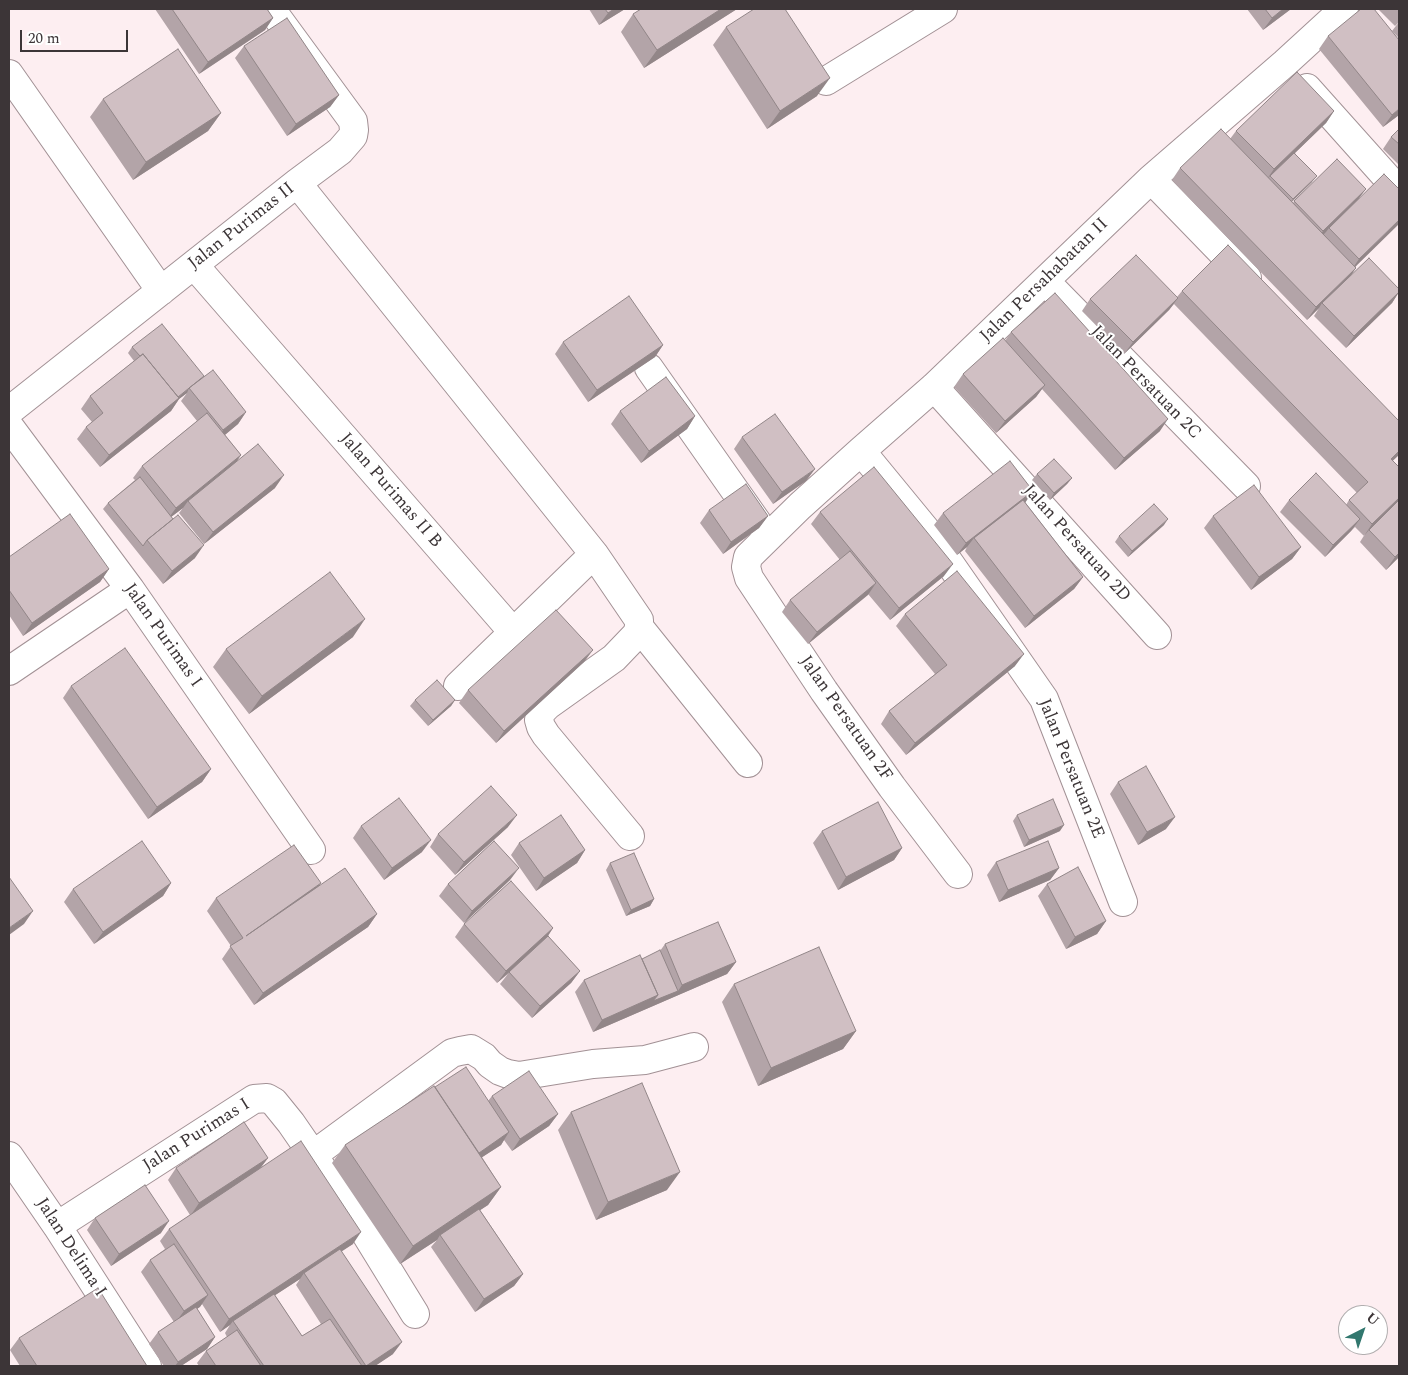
<!DOCTYPE html>
<style>
body{margin:0}
#map{position:relative;width:1408px;height:1375px;overflow:hidden;background:#fdeef1;font-family:Spectral,serif}
canvas{display:block}
.frame{position:absolute;inset:0;border:10px solid #3c3537;pointer-events:none}
.north{position:absolute;left:1338px;top:1305px;width:50px;height:50px;box-sizing:border-box;background:#fff;border:1px solid #b1aeaf;border-radius:50%;rotate:41deg;font-size:14px;font-weight:700;line-height:20px;text-align:center;color:#3c3537}
.north::after{content:'';display:block;margin:auto;width:18px;height:22px;background:#31776e;clip-path:polygon(50% 0,100% 100%,50% 72%,0 100%)}
.scale{position:absolute;left:20px;top:30px;width:108px;height:22px;box-sizing:border-box;border:2px solid #3c3537;border-top:0;padding-left:6px;font-size:15px;line-height:18px;white-space:nowrap;color:#3c3537;-webkit-text-stroke:4px #fff;paint-order:stroke}
</style>
<div id="map">
<canvas width="1408" height="1375"></canvas>
<div class="frame"></div>
<div class="north">U</div>
<div class="scale">20 m</div>
</div>
<script>
const ctx = document.querySelector('canvas').getContext('2d');
ctx.lineJoin = 'round';
function shape(rows) {
  const path = new Path2D();
  for (const r of rows) {
    path.moveTo(r[0], r[1]);
    for (let i = 2; i < r.length; i += 2) path.lineTo(r[i], r[i + 1]);
  }
  return path;
}
function stroke(path, color, width, dash) {
  ctx.strokeStyle = color;
  ctx.lineWidth = width;
  ctx.lineCap = dash ? 'butt' : 'round';
  ctx.setLineDash(dash || []);
  ctx.stroke(path);
}
function fill(path, color) {
  ctx.fillStyle = color;
  ctx.fill(path, 'evenodd');
}
function label(font, color, halo, rows, align = 'center') {
  ctx.font = font + ' Spectral,serif';
  ctx.lineWidth = 4;
  ctx.setLineDash([]);
  ctx.textBaseline = 'middle';
  ctx.strokeStyle = halo;
  ctx.fillStyle = color;
  for (const [text, x, y, turn = 0] of rows) {
    ctx.save();
    ctx.translate(x, y);
    ctx.rotate((+turn || 0) * Math.PI / 180);
    ctx.textAlign = isNaN(turn) ? turn : align;
    if (halo) ctx.strokeText(text, 0, 0);
    ctx.fillText(text, 0, 0);
    ctx.restore();
  }
}
const minor = shape([
 [9,74,161,291],
 [826,81,943,9],
 [1307,88,1399,191],
 [1151,179,1247,278],
 [297,183,594,554,639,620,639,627,637,634,614,658,548,705,541,712,539,720,541,727,546,735,630,836],
 [194,265,513,632],
 [1045,281,1246,486],
 [649,368,757,522],
 [934,387,1157,635],
 [9,411,297,183,340,151,353,136,354,130,353,121,271,9],
 [9,426,130,589,311,850],
 [861,451,930,535,1044,699,1123,902],
 [639,627,748,763],
 [9,671,130,589],
 [458,686,594,554],
 [958,874,892,787,824,691,749,578,746,567,748,557,800,506,861,451,934,387,1151,179,1285,63,1344,9],
 [313,1155,364,1231,415,1314],
 [9,1156,57,1226,147,1366],
 [57,1226,254,1099,267,1098,274,1102,291,1123,313,1155,452,1053,460,1051,471,1049,484,1057,490,1064,500,1071,508,1074,519,1076,593,1064,645,1060,694,1047]
]);
stroke(minor, '#a29195', 30);
stroke(minor, '#fff', 28);
fill(shape([
 [155,9,267,9,273,18,265,30,199,74],
 [589,9,625,9,599,25],
 [737,9,644,68,621,32,633,14],
 [1247,9,1291,9,1263,30],
 [1378,9,1399,9,1399,22,1395,26],
 [1399,22,1399,38,1392,31],
 [726,27,817,96,767,129,713,45],
 [1328,36,1399,115,1383,127,1319,49],
 [244,46,339,95,330,107,287,136,235,58],
 [103,99,221,113,208,131,133,180,90,117],
 [1334,111,1326,123,1295,153,1312,182,1292,202,1293,203,1294,201,1359,198,1399,189,1351,275,1399,289,1399,292,1392,303,1346,348,1314,316,1319,308,1307,320,1172,180,1180,168,1230,139,1236,131],
 [1399,129,1399,165,1383,149,1391,137],
 [1182,291,1393,461,1399,467,1399,557,1386,570,1360,542,1365,534,1364,536,1355,527,1325,557,1280,512,1289,500,1346,505,1349,500,1357,493,1174,304,1169,310,1124,354,1082,311,1090,299,1177,297],
 [1011,332,1160,431,1115,470,1042,389,1036,397,996,433,954,387,963,374,1005,341],
 [563,342,663,345,655,357,588,402,555,354],
 [132,347,202,378,246,412,238,424,225,435,241,455,237,461,275,488,204,544,179,513,183,508,171,517,195,558,163,584,103,509,108,503,135,480,133,478,142,466,197,421,181,401,187,393,179,399,171,411,100,467,77,439,86,427,92,422,81,409,90,396,134,361,128,353],
 [620,411,695,416,687,429,641,463,611,424],
 [742,437,806,481,773,504,734,449],
 [1037,474,1072,478,1067,484,1050,500,1032,480],
 [1033,491,1025,502,1083,577,1074,589,1025,628,965,551,967,547,957,555,934,525,943,513],
 [709,510,768,516,759,528,723,554,700,523],
 [820,512,944,576,890,620,868,594,808,644,782,612,790,600,840,560,811,524],
 [1213,516,1301,547,1292,559,1251,590,1204,528],
 [1164,525,1128,557,1115,542,1119,536],
 [9,557,109,569,100,582,23,636,9,615],
 [905,614,1015,666,906,755,881,724,889,711,935,674,896,626],
 [353,637,249,714,213,667,226,649],
 [584,662,496,743,459,703,468,690],
 [71,686,211,769,202,782,148,819,63,698],
 [415,700,455,700,451,706,428,726,410,706],
 [1118,782,1166,829,1138,845,1110,794],
 [1017,815,1060,831,1024,847,1013,821],
 [361,826,422,852,384,880,353,838],
 [508,827,455,875,430,847,438,834],
 [822,831,902,848,894,860,838,890,813,843],
 [519,843,585,850,577,863,536,891,511,855],
 [996,862,1059,868,1050,880,999,902,987,875],
 [610,863,654,899,650,906,626,916,606,870],
 [510,880,464,923,439,896,448,884],
 [171,883,163,896,94,944,64,902,73,889],
 [1047,884,1106,921,1097,934,1066,949,1038,896],
 [319,886,377,914,368,927,254,1005,222,959,231,946,207,911,216,898],
 [464,924,553,928,548,936,580,971,571,983,532,1018,500,984,508,974,497,983,455,937],
 [665,944,736,962,727,974,593,1032,575,992,584,980,642,959,660,951],
 [734,984,856,1031,843,1049,758,1086,722,1002],
 [435,1087,488,1101,492,1096,558,1114,549,1126,512,1151,504,1140,501,1145,482,1157,501,1187,488,1205,480,1210,523,1274,514,1286,475,1312,431,1247,437,1240,400,1264,332,1163,345,1145],
 [571,1112,667,1190,596,1220,558,1130],
 [268,1158,260,1168,353,1244,341,1251,393,1354,375,1366,199,1366,197,1363,206,1351,227,1337,225,1333,230,1325,220,1332,202,1304,197,1309,215,1337,207,1349,181,1366,164,1366,149,1344,158,1332,174,1322,141,1272,150,1260,165,1249,160,1241,169,1229,190,1215,168,1180,176,1168],
 [300,1279,296,1285,321,1324,302,1336,275,1295],
 [95,1218,161,1233,111,1266,87,1230],
 [19,1338,147,1366,20,1366,10,1350]
]), '#b3a4a8');
fill(shape([
 [614,9,625,9,599,25,608,13],
 [721,9,737,9,644,68,657,50],
 [1283,9,1291,9,1263,30,1272,18],
 [273,18,265,30,199,74,208,62],
 [830,78,817,96,767,129,780,111],
 [339,95,330,107,287,136,296,124],
 [1399,109,1399,115,1383,127,1392,115],
 [1334,111,1326,123,1271,176,1270,176,1265,182,1274,169],
 [221,113,208,131,133,180,146,162],
 [1317,176,1312,182,1288,205,1293,199],
 [1366,189,1357,201,1329,228,1326,232,1315,243,1323,231],
 [1399,220,1399,224,1350,272,1359,259],
 [1356,268,1348,280,1322,303,1319,308,1307,320,1316,307],
 [1399,292,1392,303,1346,348,1354,336],
 [1178,298,1169,310,1124,354,1133,342],
 [663,345,655,357,588,402,597,390],
 [204,376,199,382,189,388,187,393,179,399,171,411,100,467,109,455],
 [1045,385,1036,397,996,433,1005,421],
 [246,412,238,424,215,443,223,430],
 [695,416,687,429,641,463,649,451],
 [1168,419,1160,431,1115,470,1124,458],
 [1399,451,1399,455,1382,471,1391,459],
 [241,455,232,468,188,501,183,508,167,520,176,508],
 [815,469,806,481,773,504,782,492],
 [284,475,275,488,204,544,213,532],
 [1072,478,1067,484,1050,500,1054,493],
 [1033,491,1025,503,974,538,967,547,957,555,966,543],
 [1399,498,1399,502,1369,530,1364,536,1372,524],
 [768,516,759,528,723,554,731,542],
 [1168,519,1164,525,1128,557,1132,551],
 [1360,519,1351,531,1325,557,1333,545],
 [204,545,195,558,163,584,172,571],
 [1301,547,1292,559,1251,590,1259,577],
 [1399,553,1399,557,1386,570,1395,557],
 [953,564,944,576,890,620,899,608],
 [109,569,100,582,23,636,32,623],
 [1083,577,1074,589,1025,628,1034,616],
 [876,583,868,595,808,644,817,632],
 [365,619,353,637,249,714,262,696],
 [593,650,584,662,496,743,504,731],
 [1024,654,1015,666,906,755,915,743],
 [455,700,451,706,428,726,433,720],
 [211,769,202,782,148,819,157,807],
 [517,815,508,827,455,875,464,862],
 [1175,817,1166,829,1138,845,1147,832],
 [1064,825,1060,831,1024,847,1029,840],
 [431,840,422,852,384,880,392,868],
 [902,848,894,860,838,890,846,877],
 [585,850,577,863,536,891,544,878],
 [519,868,510,880,464,923,472,911],
 [1059,868,1050,880,999,902,1008,890],
 [171,883,163,896,94,944,103,932],
 [321,883,312,895,246,936],
 [654,899,650,906,626,916,631,910],
 [33,911,24,924,9,935,9,928],
 [377,914,368,927,254,1005,263,993],
 [1106,921,1097,934,1066,949,1075,937],
 [553,928,545,940,497,983,506,971],
 [736,962,727,974,593,1032,602,1020,658,995,678,991,682,985],
 [580,971,571,983,532,1018,540,1006],
 [856,1031,843,1049,758,1086,771,1068],
 [558,1114,549,1126,512,1151,520,1139],
 [509,1132,501,1145,467,1167,476,1155],
 [268,1158,259,1170,191,1215,199,1203],
 [680,1172,667,1190,596,1220,608,1202],
 [501,1187,488,1205,441,1236,440,1235,437,1240,400,1264,413,1246],
 [169,1221,161,1233,111,1266,119,1254],
 [361,1232,353,1244,306,1275,304,1273,300,1279,234,1322,233,1321,230,1325,220,1332,229,1319],
 [523,1274,514,1286,475,1312,484,1299],
 [208,1295,200,1307,175,1323,184,1311],
 [215,1337,207,1349,181,1366,175,1366,178,1362],
 [402,1342,393,1354,375,1366,365,1366]
]), '#928688');
const building = shape([
 [172,9,267,9,273,18,208,62,172,9],
 [605,9,614,9,608,13,605,9],
 [641,9,721,9,657,50,633,14,641,9],
 [754,9,785,9,830,78,780,111,726,27,754,9],
 [1265,9,1283,9,1272,18,1265,9],
 [1361,9,1374,9,1399,40,1399,109,1392,115,1328,36,1361,9],
 [287,18,339,95,296,124,244,46,287,18],
 [178,49,221,113,146,162,103,99,178,49],
 [1297,72,1334,111,1274,169,1236,131,1297,72],
 [1221,129,1356,268,1316,307,1180,168,1221,129],
 [1399,129,1399,144,1391,137,1399,129],
 [1294,153,1317,176,1293,199,1270,176,1294,153],
 [1337,159,1366,189,1323,231,1294,201,1337,159],
 [1384,174,1399,189,1399,220,1359,259,1329,228,1384,174],
 [1228,245,1399,421,1399,451,1391,459,1399,467,1399,498,1372,524,1349,500,1368,482,1182,291,1228,245],
 [1136,255,1178,298,1133,342,1090,299,1136,255],
 [1369,258,1399,289,1399,292,1354,336,1322,303,1369,258],
 [1055,293,1168,419,1124,458,1011,332,1055,293],
 [629,296,663,345,597,390,563,342,629,296],
 [162,324,204,376,178,397,143,354,140,356,132,347,162,324],
 [1003,338,1045,385,1005,421,963,374,1003,338],
 [143,354,179,398,109,455,86,427,103,413,90,396,143,354],
 [213,370,246,412,223,430,189,388,213,370],
 [666,377,695,416,649,451,620,411,666,377],
 [207,413,241,455,176,508,142,466,207,413],
 [775,414,815,469,782,492,742,437,775,414],
 [258,444,284,475,213,532,188,501,258,444],
 [1054,459,1072,478,1054,493,1037,474,1054,459],
 [1010,461,1033,491,966,543,943,513,1010,461],
 [874,467,953,564,899,608,820,512,874,467],
 [1316,473,1360,519,1333,545,1289,500,1316,473],
 [140,477,173,519,147,540,143,546,108,503,140,477],
 [746,484,768,516,731,542,709,510,746,484],
 [1254,485,1301,547,1259,577,1213,516,1254,485],
 [1023,500,1083,577,1034,616,974,538,1023,500],
 [1399,500,1399,553,1395,557,1369,530,1399,500],
 [1154,504,1168,519,1132,551,1119,536,1154,504],
 [70,514,109,569,32,623,9,590,9,557,70,514],
 [178,515,204,545,172,571,147,540,178,515],
 [850,551,876,583,817,632,790,600,850,551],
 [957,571,1024,654,915,743,889,711,947,665,905,614,957,571],
 [330,572,365,619,262,696,226,649,330,572],
 [556,610,593,650,504,731,468,690,556,610],
 [125,648,211,769,157,807,71,686,125,648],
 [437,680,455,700,433,720,415,700,437,680],
 [1146,766,1175,817,1147,832,1118,782,1146,766],
 [491,786,517,815,464,862,438,834,491,786],
 [399,798,431,840,392,868,361,826,399,798],
 [1053,799,1064,825,1029,840,1017,815,1053,799],
 [878,802,902,848,846,877,822,831,878,802],
 [561,815,585,850,544,878,519,843,561,815],
 [142,841,171,883,103,932,73,889,142,841],
 [494,841,519,868,472,911,448,884,494,841],
 [1048,841,1059,868,1008,890,996,862,1048,841],
 [294,845,321,883,246,936,345,868,377,914,263,993,230,946,243,938,216,898,294,845],
 [634,853,654,899,631,910,610,863,634,853],
 [1078,867,1106,921,1075,937,1047,884,1078,867],
 [9,877,33,911,9,928,9,877],
 [511,881,553,928,506,971,464,924,511,881],
 [718,922,736,962,682,985,665,944,718,922],
 [548,936,580,971,540,1006,509,972,548,936],
 [819,947,856,1031,771,1068,734,984,819,947],
 [660,950,678,991,653,1001,658,995,642,959,660,950],
 [640,955,658,995,602,1020,584,980,640,955],
 [466,1067,509,1132,479,1153,435,1087,466,1067],
 [529,1071,558,1114,520,1139,492,1096,529,1071],
 [642,1083,680,1172,608,1202,571,1112,642,1083],
 [434,1086,501,1187,413,1246,345,1145,434,1086],
 [244,1122,268,1158,199,1203,176,1168,244,1122],
 [301,1141,361,1232,229,1319,169,1229,301,1141],
 [145,1185,169,1221,119,1254,95,1218,145,1185],
 [479,1209,523,1274,484,1299,440,1235,479,1209],
 [174,1244,208,1295,184,1311,150,1260,174,1244],
 [340,1249,402,1342,366,1366,304,1273,340,1249],
 [98,1288,147,1366,37,1366,19,1338,98,1288],
 [274,1294,302,1336,330,1319,362,1366,264,1366,233,1321,274,1294],
 [196,1307,215,1337,178,1362,158,1332,196,1307],
 [237,1330,261,1366,216,1366,206,1351,237,1330]
]);
fill(building, '#d0bfc3');
stroke(building, '#928688', 1);
label('18px', '#3c3537', '#fff', [
 ["Jalan Purimas II",242,227,-38],
 ["Jalan Persahabatan II",1045,281,-44],
 ["Jalan Persatuan 2C",1145,383,46],
 ["Jalan Purimas II B",390,491,49],
 ["Jalan Persatuan 2D",1076,544,48],
 ["Jalan Purimas I",162,636,55],
 ["Jalan Persatuan 2F",845,719,55],
 ["Jalan Persatuan 2E",1070,769,68],
 ["Jalan Purimas I",197,1136,-32],
 ["Jalan Delima I",70,1248,57]
]);
</script>
